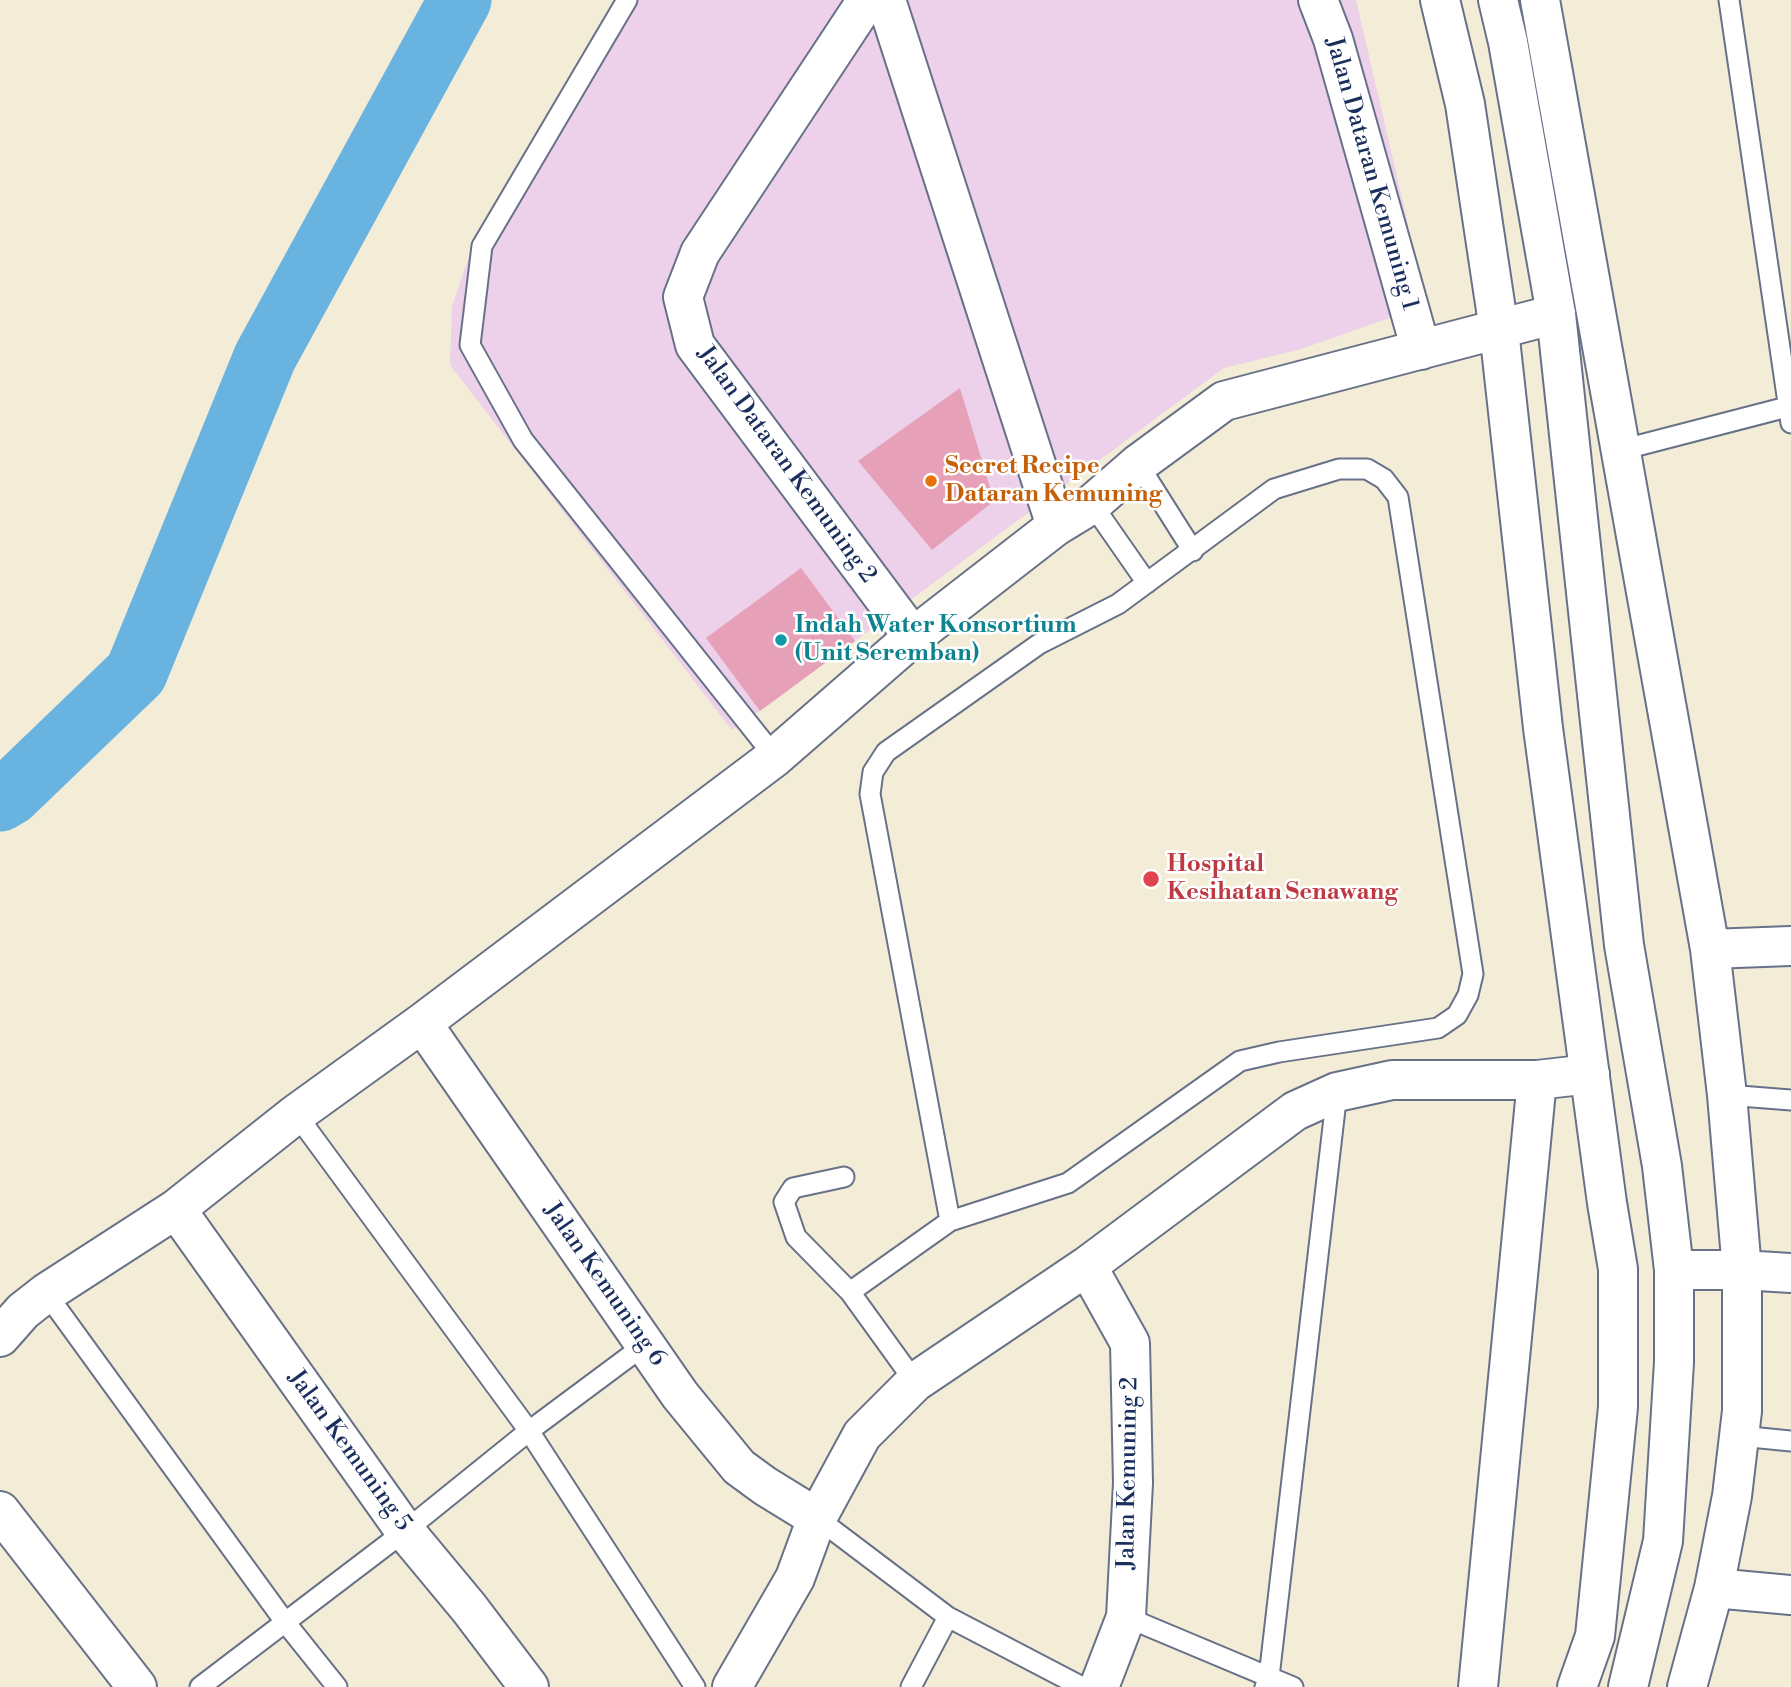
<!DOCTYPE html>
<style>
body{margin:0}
canvas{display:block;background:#f3ecd7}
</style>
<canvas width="1791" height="1687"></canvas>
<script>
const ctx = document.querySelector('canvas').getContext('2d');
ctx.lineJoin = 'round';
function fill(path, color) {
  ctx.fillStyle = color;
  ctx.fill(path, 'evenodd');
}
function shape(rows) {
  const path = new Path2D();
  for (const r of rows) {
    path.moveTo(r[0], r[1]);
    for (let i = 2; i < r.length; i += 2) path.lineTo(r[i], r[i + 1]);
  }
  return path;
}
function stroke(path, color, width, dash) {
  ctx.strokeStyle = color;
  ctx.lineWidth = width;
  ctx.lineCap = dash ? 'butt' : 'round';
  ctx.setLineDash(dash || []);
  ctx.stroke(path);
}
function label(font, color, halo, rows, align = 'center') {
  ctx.font = font + ' "Libre Bodoni",serif';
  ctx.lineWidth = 5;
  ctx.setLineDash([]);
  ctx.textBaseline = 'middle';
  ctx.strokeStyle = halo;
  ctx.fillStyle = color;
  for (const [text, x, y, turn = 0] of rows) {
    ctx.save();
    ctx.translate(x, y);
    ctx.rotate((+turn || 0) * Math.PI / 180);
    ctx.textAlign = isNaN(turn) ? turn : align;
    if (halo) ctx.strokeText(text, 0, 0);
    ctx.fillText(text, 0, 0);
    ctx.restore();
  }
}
fill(shape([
 [624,0,1356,0,1407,220,1421,307,1301,349,1224,368,760,711,732,730,450,365,452,306,476,236]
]), '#edd0e9');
stroke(shape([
 [0,800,10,794,136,673,265,357,460,0]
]), '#69b3e1', 63);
fill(shape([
 [960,388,994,501,932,550,858,461],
 [801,568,855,641,760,711,706,638]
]), '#e6a1b8');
const service = shape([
 [627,0,482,246,470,345,523,440,775,757],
 [1729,0,1791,423],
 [1621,450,1791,406],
 [1138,464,1193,551],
 [1092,504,1147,583],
 [1727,1095,1791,1100],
 [296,1114,529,1431,695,1687],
 [844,1177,793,1188,784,1202,796,1237,850,1292,915,1382],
 [850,1292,950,1221,1068,1183,1240,1061,1279,1052,1438,1028,1457,1015,1468,995,1473,974,1398,497,1384,479,1367,469,1339,469,1274,489,1118,604,1039,644,886,752,873,772,870,794,950,1221],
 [46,1293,285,1622,337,1687],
 [1740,1436,1791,1441],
 [817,1518,948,1617,1082,1687],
 [1126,1617,1293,1687],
 [200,1687,405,1531,529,1431,646,1344],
 [911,1687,948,1617],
 [1265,1687,1269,1677,1337,1092]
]);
const minor = shape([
 [867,0,700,253,683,297,695,345,913,637],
 [886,0,1056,526],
 [1318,0,1333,39,1421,350],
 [1540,0,1710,949,1727,1095,1742,1270,1742,1411,1732,1496,1714,1588,1687,1687],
 [1710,949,1791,946],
 [422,1023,680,1395,739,1467,765,1486,817,1518],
 [176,1209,405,1531,469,1608,529,1687],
 [1087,1266,1130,1343,1133,1483,1126,1617,1099,1687],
 [1674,1270,1742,1270,1791,1273],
 [0,1337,23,1311,46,1293,176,1209,296,1114,422,1023,775,757,913,637,1056,526,1092,504,1138,464,1224,401,1556,314],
 [0,1511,137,1687],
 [1714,1588,1791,1595],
 [732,1687,795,1578,817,1518,862,1435,915,1382,1087,1266,1295,1111,1337,1092,1392,1080,1537,1080,1590,1074],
 [1478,1687,1537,1080]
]);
const tertiary = shape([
 [1440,0,1465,104,1499,330,1543,728,1607,1203,1618,1269,1618,1407,1595,1636,1577,1687],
 [1498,0,1508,42,1556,314,1624,945,1662,1166,1674,1270,1674,1362,1663,1541,1628,1687]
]);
stroke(service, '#677188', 23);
stroke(minor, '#677188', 42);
stroke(tertiary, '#677188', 42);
stroke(service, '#fff', 19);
stroke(minor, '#fff', 38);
stroke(tertiary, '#fff', 38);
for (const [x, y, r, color] of [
 [931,481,7,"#e8710a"],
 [781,640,7,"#0f9aa8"],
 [1151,879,9,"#e0444e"]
]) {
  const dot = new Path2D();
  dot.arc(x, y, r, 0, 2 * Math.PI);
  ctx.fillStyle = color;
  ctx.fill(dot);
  stroke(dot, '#fff', 2.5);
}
label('24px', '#1b2f5e', '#fff', [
 ["Jalan Dataran Kemuning 1",1371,174,74],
 ["Jalan Dataran Kemuning 2",786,465,54],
 ["Jalan Kemuning 6",604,1285,55],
 ["Jalan Kemuning 5",349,1451,54],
 ["Jalan Kemuning 2",1129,1473,-89]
]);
label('bold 24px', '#c56008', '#fff', [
 ["Secret Recipe",945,467],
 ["Dataran Kemuning",945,495]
], 'left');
label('bold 24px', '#0d838f', '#fff', [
 ["Indah Water Konsortium",795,626],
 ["(Unit Seremban)",795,654]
], 'left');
label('bold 24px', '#be3a42', '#fff', [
 ["Hospital",1167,865],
 ["Kesihatan Senawang",1167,893]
], 'left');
</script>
